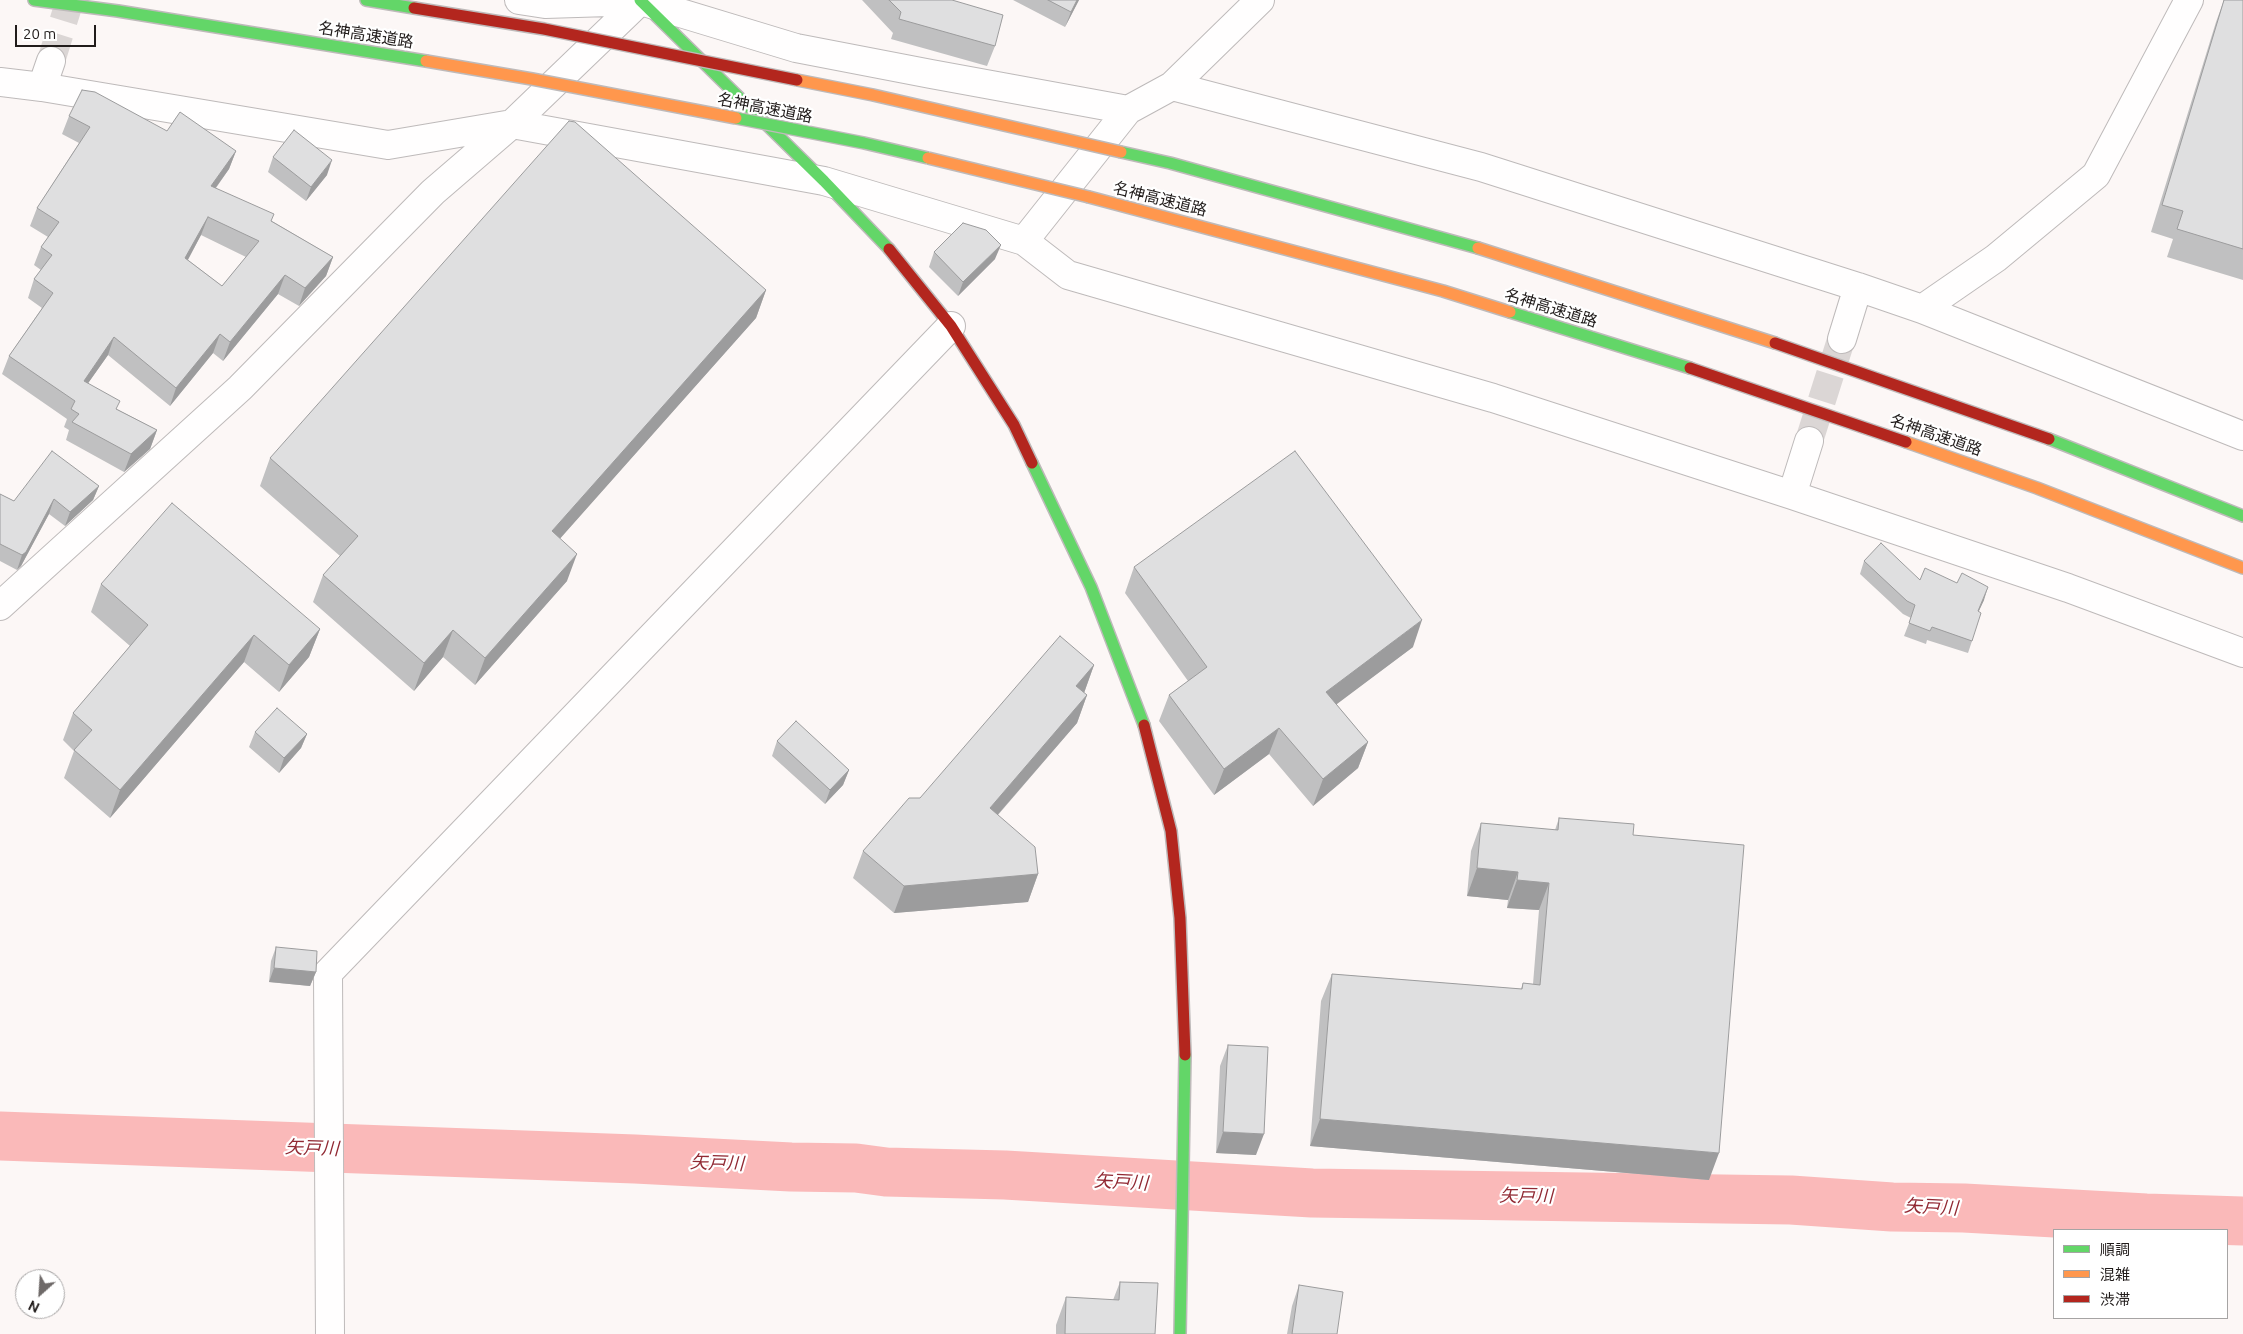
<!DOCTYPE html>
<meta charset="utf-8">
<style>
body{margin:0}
#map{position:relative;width:2243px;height:1334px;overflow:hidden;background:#fcf7f6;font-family:Ubuntu,"Noto Sans JP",sans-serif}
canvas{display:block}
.legend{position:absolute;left:2053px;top:1229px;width:175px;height:90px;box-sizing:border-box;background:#fff;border:1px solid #a6a4a4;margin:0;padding:6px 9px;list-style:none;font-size:15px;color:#211c1b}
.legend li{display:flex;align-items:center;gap:10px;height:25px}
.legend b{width:25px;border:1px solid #a6a4a4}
.north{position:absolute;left:15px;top:1269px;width:50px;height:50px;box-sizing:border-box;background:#fff;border:1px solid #a6a4a4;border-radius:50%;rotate:206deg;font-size:14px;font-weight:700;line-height:20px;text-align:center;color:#211c1b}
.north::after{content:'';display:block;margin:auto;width:18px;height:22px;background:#6e6968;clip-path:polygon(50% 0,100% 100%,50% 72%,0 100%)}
.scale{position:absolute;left:15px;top:25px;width:81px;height:22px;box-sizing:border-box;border:2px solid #211c1b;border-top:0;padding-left:6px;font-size:15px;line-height:18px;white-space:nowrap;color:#211c1b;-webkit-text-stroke:4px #fff;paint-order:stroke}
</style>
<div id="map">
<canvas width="2243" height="1334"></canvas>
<ul class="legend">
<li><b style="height:6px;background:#63d668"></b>順調</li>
<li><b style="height:6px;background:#ff974d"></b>混雑</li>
<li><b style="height:6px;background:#b3261e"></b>渋滞</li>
</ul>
<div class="north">N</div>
<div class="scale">20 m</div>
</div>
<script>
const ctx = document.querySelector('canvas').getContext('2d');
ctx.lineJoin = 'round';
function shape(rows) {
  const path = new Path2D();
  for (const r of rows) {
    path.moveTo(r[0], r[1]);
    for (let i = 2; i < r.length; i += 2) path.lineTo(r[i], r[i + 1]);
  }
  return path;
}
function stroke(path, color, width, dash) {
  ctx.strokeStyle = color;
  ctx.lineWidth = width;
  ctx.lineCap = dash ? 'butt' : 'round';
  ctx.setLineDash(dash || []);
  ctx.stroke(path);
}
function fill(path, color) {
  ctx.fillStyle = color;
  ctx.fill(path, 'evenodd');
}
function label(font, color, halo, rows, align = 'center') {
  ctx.font = font + ' Ubuntu,"Noto Sans JP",sans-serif';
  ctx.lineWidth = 4.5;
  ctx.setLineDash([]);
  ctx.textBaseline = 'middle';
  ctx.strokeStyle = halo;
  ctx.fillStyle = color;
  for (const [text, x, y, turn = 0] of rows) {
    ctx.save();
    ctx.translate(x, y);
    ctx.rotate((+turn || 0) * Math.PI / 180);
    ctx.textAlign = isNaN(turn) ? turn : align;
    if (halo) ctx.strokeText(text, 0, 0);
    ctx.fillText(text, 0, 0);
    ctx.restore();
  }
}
stroke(shape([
 [0,1136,635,1159,791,1167,856,1168,886,1172,1005,1175,1312,1193,1791,1200,1892,1207,1964,1208,2146,1218,2243,1221]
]), '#fab9b9', 49);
stroke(shape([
 [51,61,70,0],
 [1809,441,1841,340]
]), '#dbd6d5', 28, [28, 14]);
const street = shape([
 [519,0,545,4,641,1,796,48,931,74,1128,110,1172,86,1260,0],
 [0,82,42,87,388,145,512,124,824,181,1024,241,1068,275,1493,398,1792,495,2068,588,2243,653],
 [1172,86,1481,167,1858,287,1922,309,2243,436],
 [42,87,51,61],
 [1024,241,1128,110],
 [1922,309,1996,258,2096,175,2189,0],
 [1842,339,1858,287],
 [1792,495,1809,441],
 [0,606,240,388,433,192,512,124,641,0],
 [330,1334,328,973,951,326]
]);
const fast = shape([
 [34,0,118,11,426,61],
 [366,0,414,8],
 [640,0,824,181,889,249],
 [1121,152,1170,163,1478,248],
 [1510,312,1690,368],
 [2049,439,2243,516],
 [1032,463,1091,587,1144,725],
 [1180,1334,1185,1055]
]);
const slow = shape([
 [1089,197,1443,291,1510,312],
 [1478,248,1775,343],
 [1906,442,2037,488,2243,568]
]);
const jam = shape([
 [889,249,951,326,1014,425,1032,463],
 [1775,343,2049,439],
 [1690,368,1906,442],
 [1144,725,1171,831,1180,918,1185,1055]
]);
stroke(street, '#bebaba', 30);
stroke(fast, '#bebaba', 14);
stroke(slow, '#bebaba', 14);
stroke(jam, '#bebaba', 14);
stroke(street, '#fffefe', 28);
stroke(fast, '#63d668', 11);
stroke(slow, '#ff974d', 11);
stroke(jam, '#b3261e', 11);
const fastBridge = shape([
 [736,118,864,143,928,158]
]);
const slowBridge = shape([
 [426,61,532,79,736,118],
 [797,80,873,95,1121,152],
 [928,158,1089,197]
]);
const jamBridge = shape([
 [414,8,544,29,797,80]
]);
stroke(fastBridge, '#bebaba', 14, []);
stroke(slowBridge, '#bebaba', 14, []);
stroke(jamBridge, '#bebaba', 14, []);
stroke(fastBridge, '#63d668', 11);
stroke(slowBridge, '#ff974d', 11);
stroke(jamBridge, '#b3261e', 11);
fill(shape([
 [862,0,952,0,995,46,987,66,891,39,893,33],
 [1013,0,1079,0,1065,27],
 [2224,0,2243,0,2243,280,2167,257,2173,239,2151,232,2216,22],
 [69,116,167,131,236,151,229,169,216,188,333,257,326,276,299,306,278,294,223,361,213,353,170,406,108,355,88,383,117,409,157,430,150,449,124,472,66,440,69,430,64,427,67,419,2,374,9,356,42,308,28,298,34,279,41,270,34,265,41,247,48,237,30,226,37,208,79,143,62,134],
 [201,235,246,257,222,286,188,260],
 [273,157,327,175,306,201,268,172],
 [934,252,995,259,958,296,929,267],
 [766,290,756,318,560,538,567,581,475,685,443,657,414,691,313,602,323,575,340,556,260,486,270,458],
 [99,486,93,500,65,526,49,514,21,566,17,570,0,561,0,494,14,501],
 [1864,561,1920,580,1984,600,1978,612,1972,641,1968,653,1927,640,1926,644,1904,636,1911,618,1903,614,1860,574],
 [1134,567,1413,647,1336,704,1368,742,1358,768,1313,806,1269,754,1214,795,1159,721,1169,695,1188,681,1125,593],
 [101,584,320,629,309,657,279,692,244,662,110,818,64,778,74,751,63,740,73,713,130,646,91,612],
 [1094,665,1084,693,1087,695,1077,723,998,815,1038,874,1028,902,894,913,853,878,863,851,920,798],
 [255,732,307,734,301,748,279,773,249,747],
 [777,741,849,770,843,785,825,804,772,756],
 [1559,818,1633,835,1709,1180,1310,1146,1321,1001,1332,974,1521,989,1523,983,1533,984,1539,910,1507,908,1508,900,1467,896,1471,851,1481,823,1555,830],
 [276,947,316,972,310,986,269,982,271,961],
 [1228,1045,1256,1155,1216,1153,1220,1066],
 [1120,1282,1155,1334,1056,1334,1056,1325,1066,1297,1113,1300],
 [1299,1285,1337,1334,1287,1334,1292,1306]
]), '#c0c0c1');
fill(shape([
 [1077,0,1079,0,1065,27,1071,12],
 [236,151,229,169,204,204,211,186],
 [332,160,327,175,306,201,311,187],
 [208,217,201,235,179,276,185,258],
 [1001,245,995,259,958,296,963,282],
 [333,257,326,276,299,306,305,288],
 [285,275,278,294,223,361,230,342],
 [766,290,756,318,542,559,552,531],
 [220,334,213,353,170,406,176,388],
 [114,337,108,355,77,399,84,381],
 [157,430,150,449,124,472,131,454],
 [99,486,93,500,65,526,70,512],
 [54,499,49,514,21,566,17,570,22,555],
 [577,554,567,581,475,685,485,658],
 [1988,587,1984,600,1973,624,1978,611],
 [1422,620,1413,647,1317,719,1326,692],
 [320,629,309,657,279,692,289,665],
 [453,630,443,657,414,691,424,663],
 [254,635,244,662,110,818,120,790],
 [1094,665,1084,693,1076,686],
 [1087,695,1077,723,980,835,990,808],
 [1279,728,1269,754,1214,795,1224,769],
 [307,734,301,748,279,773,284,758],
 [1368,742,1358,768,1313,806,1323,779],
 [849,770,843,785,825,804,830,790],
 [1477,868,1518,872,1508,900,1467,896],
 [1038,874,1028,902,894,913,904,886],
 [1517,880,1549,883,1539,910,1507,908],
 [274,968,316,972,310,986,269,982],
 [1320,1119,1719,1153,1709,1180,1310,1146],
 [1223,1132,1264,1134,1256,1155,1216,1153]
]), '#9c9c9d');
const building = shape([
 [889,0,952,0,1003,15,995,46,899,19,901,12,889,0],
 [1048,0,1077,0,1071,12,1048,0],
 [2224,0,2243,0,2243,249,2177,229,2183,211,2162,205,2224,0],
 [82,90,95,92,167,131,180,112,236,151,211,186,274,214,271,221,333,257,305,288,285,275,230,342,220,334,176,388,114,337,84,381,120,401,116,409,157,430,131,454,72,422,79,414,71,409,75,401,9,356,53,293,34,279,52,255,41,247,59,222,37,208,90,127,69,116,82,90],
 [208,217,259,241,222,286,185,258,208,217],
 [569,121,575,122,766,290,552,531,577,554,485,658,453,630,424,663,323,575,358,536,270,458,569,121],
 [294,130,332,160,311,187,273,157,294,130],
 [963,223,986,230,1001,245,963,282,934,252,963,223],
 [52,451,99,486,70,512,54,499,26,552,22,555,0,544,0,494,14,501,52,451],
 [1295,451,1422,620,1326,692,1368,742,1323,779,1279,728,1224,769,1169,695,1207,667,1134,567,1295,451],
 [172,503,320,629,289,665,254,635,120,790,74,750,92,730,73,713,148,625,101,584,172,503],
 [1881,543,1920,580,1925,568,1957,583,1962,573,1988,587,1978,611,1981,613,1972,641,1932,627,1930,631,1909,623,1915,605,1907,601,1864,561,1881,543],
 [1060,636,1094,665,1076,686,1087,695,990,808,1035,847,1038,874,904,886,863,851,909,798,920,798,1060,636],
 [277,708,307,734,284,758,255,732,277,708],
 [796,721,849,770,830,790,777,741,796,721],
 [1559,818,1634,824,1633,835,1744,845,1719,1153,1320,1119,1332,974,1522,989,1523,983,1540,985,1549,883,1517,880,1518,872,1477,868,1481,823,1558,830,1559,818],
 [276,947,317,951,316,972,274,968,276,947],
 [1228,1045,1268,1047,1264,1134,1223,1132,1228,1045],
 [1120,1282,1158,1283,1155,1334,1065,1334,1066,1297,1119,1300,1120,1282],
 [1299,1285,1343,1292,1337,1334,1292,1334,1299,1285]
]);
fill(building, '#dfdfe0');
stroke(building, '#9c9c9d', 1);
label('16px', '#211c1b', '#fff', [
 ["名神高速道路",366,35,9],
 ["名神高速道路",765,108,11],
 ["名神高速道路",1160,199,14],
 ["名神高速道路",1551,308,17],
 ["名神高速道路",1936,435,19]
]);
label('italic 18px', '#912933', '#fff', [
 ["矢戸川",312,1148,2],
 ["矢戸川",717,1163,2],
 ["矢戸川",1121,1182,3],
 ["矢戸川",1526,1196,1],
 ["矢戸川",1931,1207,3]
]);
</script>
